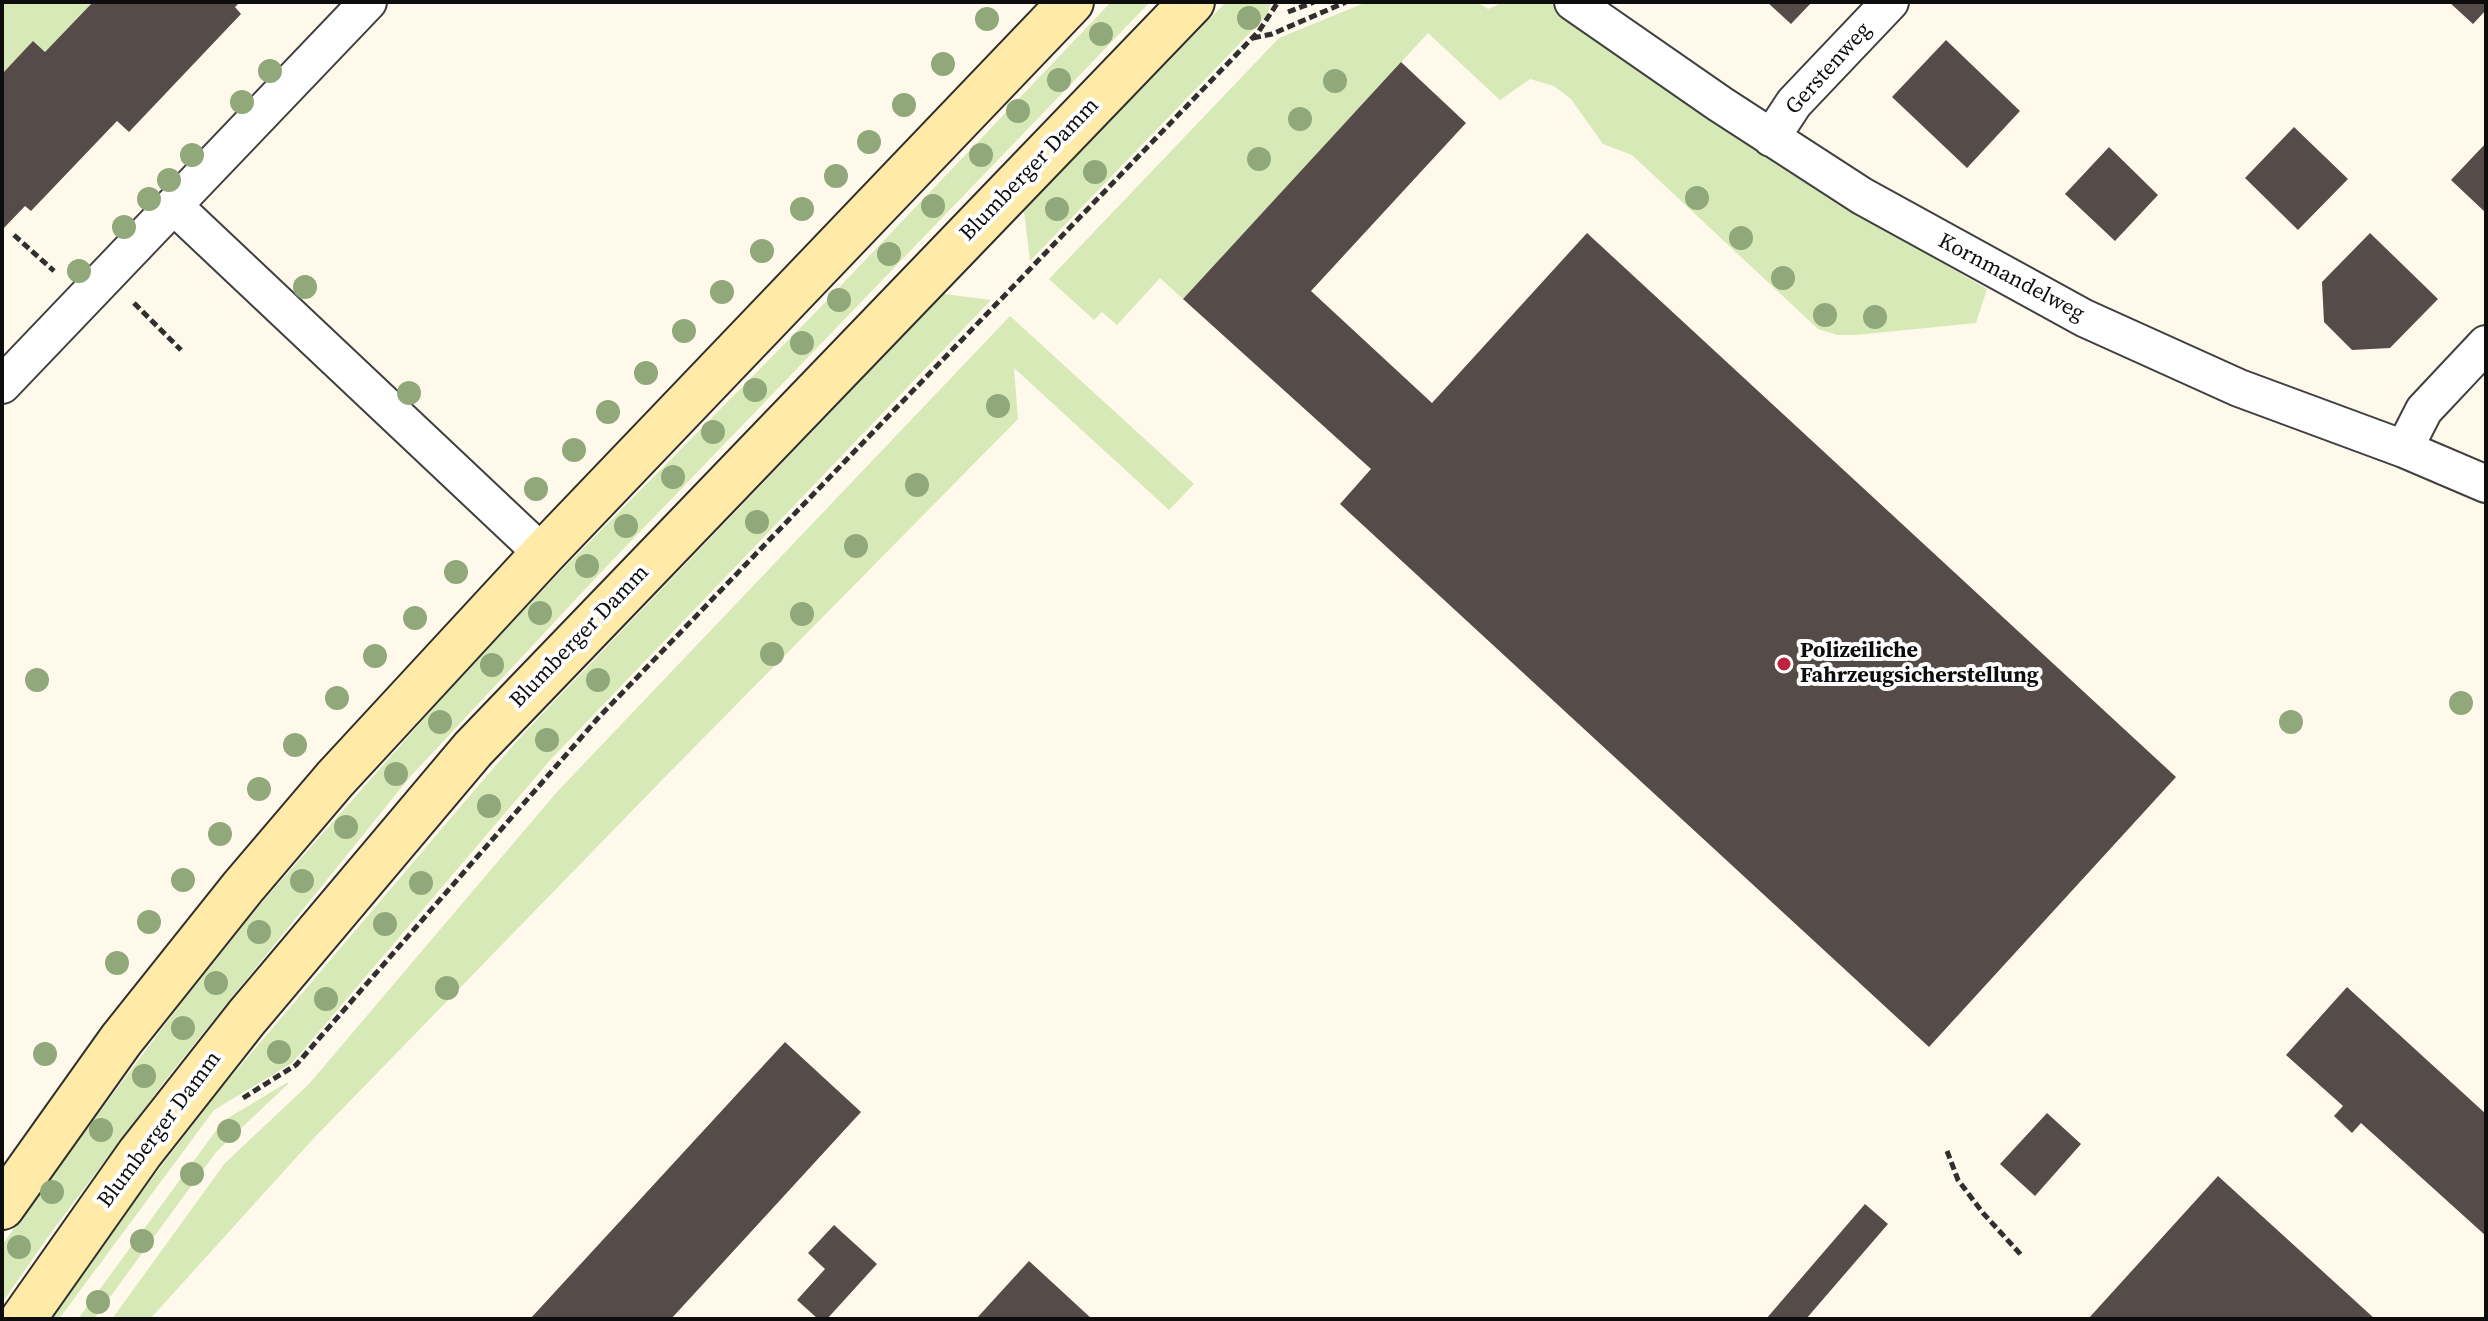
<!DOCTYPE html>
<style>
body{margin:0}
#map{position:relative;width:2488px;height:1321px;overflow:hidden;background:#fff9ec;font-family:"Source Serif 4",serif}
canvas{display:block}
.frame{position:absolute;inset:0;border:4px solid #0d0d0d;pointer-events:none}
</style>
<div id="map">
<canvas width="2488" height="1321"></canvas>
<div class="frame"></div>
</div>
<script>
const ctx = document.querySelector('canvas').getContext('2d');
ctx.lineJoin = 'round';
function fill(path, color) {
  ctx.fillStyle = color;
  ctx.fill(path, 'evenodd');
}
function shape(rows) {
  const path = new Path2D();
  for (const r of rows) {
    path.moveTo(r[0], r[1]);
    for (let i = 2; i < r.length; i += 2) path.lineTo(r[i], r[i + 1]);
  }
  return path;
}
function stroke(path, color, width, dash) {
  ctx.strokeStyle = color;
  ctx.lineWidth = width;
  ctx.lineCap = dash ? 'butt' : 'round';
  ctx.setLineDash(dash || []);
  ctx.stroke(path);
}
function label(font, color, halo, rows, align = 'center') {
  ctx.font = font + ' "Source Serif 4",serif';
  ctx.lineWidth = 8;
  ctx.setLineDash([]);
  ctx.textBaseline = 'middle';
  ctx.strokeStyle = halo;
  ctx.fillStyle = color;
  for (const [text, x, y, turn = 0] of rows) {
    ctx.save();
    ctx.translate(x, y);
    ctx.rotate((+turn || 0) * Math.PI / 180);
    ctx.textAlign = isNaN(turn) ? turn : align;
    if (halo) ctx.strokeText(text, 0, 0);
    ctx.fillText(text, 0, 0);
    ctx.restore();
  }
}
fill(shape([
 [2,2,93,2,45,52,33,42,2,74],
 [1111,2,1150,2,604,569,409,778,171,1073,50,1234,2,1303,2,1246,28,1207,182,1002,263,901,453,686,559,573,810,318],
 [1226,2,1272,2,1266,16,1030,261,1024,211],
 [1367,2,1477,2,1488,9,1504,2,1549,2,1747,141,1871,221,1987,289,1976,323,1856,335,1837,335,1818,329,1632,155,1603,144,1571,99,1554,86,1530,79,1500,100,1428,33,1183,299,1160,278,1117,325,1102,312,1094,320,1049,279,1279,38],
 [944,294,991,300,552,758,292,1063,214,1110,59,1319,50,1319,115,1226,219,1091,478,786,525,732],
 [1010,316,1194,484,1169,510,1014,368,1018,419,664,778,313,1139,150,1319,112,1319,225,1163,309,1084,556,793],
 [288,1082,288,1084,216,1152,94,1319,78,1319,223,1121]
]), '#d7e9b6');
fill(shape([
 [93,2,240,2,235,7,241,14,129,132,117,121,31,211,25,206,2,230,2,74,33,41,45,52],
 [1767,2,1812,2,1791,24],
 [2449,2,2486,2,2486,10,2473,24],
 [1946,40,2020,111,1967,168,1892,97],
 [1401,62,1466,123,1311,291,1432,403,1587,233,2176,777,1929,1047,1340,504,1371,469,1183,299],
 [2294,127,2348,179,2298,230,2245,178],
 [2486,143,2486,213,2451,180],
 [2109,147,2158,195,2115,241,2065,194],
 [2370,233,2438,299,2390,348,2352,350,2324,322,2322,282],
 [2347,987,2486,1114,2486,1236,2361,1123,2352,1133,2334,1116,2343,1106,2286,1055],
 [785,1042,861,1112,671,1319,530,1319],
 [2047,1113,2081,1144,2035,1196,2000,1164],
 [2218,1176,2375,1319,2088,1319],
 [1865,1204,1888,1224,1806,1319,1766,1319],
 [834,1225,877,1264,827,1319,818,1319,797,1300,825,1269,808,1253],
 [1029,1261,1092,1319,976,1319]
]), '#554c49');
const street = shape([
 [1573,2,1720,104,1862,196,2084,318,2239,388,2404,449,2486,484],
 [1771,138,1794,103,1890,2],
 [174,206,543,554],
 [2,385,368,2],
 [2404,449,2424,410,2486,344]
]);
const secondary = shape([
 [2,1207,121,1040,243,887,335,779,543,554,1071,2],
 [23,1319,140,1153,247,1017,473,749,1192,2]
]);
stroke(street, '#404040', 40);
stroke(secondary, '#2f2f2f', 48);
stroke(shape([
 [1288,12,1314,2],
 [1253,38,1272,34,1346,2],
 [14,235,54,271],
 [134,303,181,350],
 [243,1098,296,1065,599,717,1259,31,1278,2],
 [1947,1151,1958,1180,1983,1213,2023,1257]
]), '#2f2f2f', 5, [8, 4]);
stroke(street, '#fff', 36);
stroke(secondary, '#ffeaa7', 44);
ctx.fillStyle = '#90a87a';
for (const [x, y] of [
 [1249,18],
 [987,19],
 [1101,34],
 [943,64],
 [270,71],
 [1059,80],
 [1335,81],
 [242,102],
 [904,105],
 [1018,111],
 [1300,119],
 [869,142],
 [192,155],
 [981,155],
 [1259,159],
 [1095,172],
 [836,176],
 [169,180],
 [1697,198],
 [149,199],
 [933,206],
 [802,209],
 [1057,209],
 [124,227],
 [1741,238],
 [762,251],
 [889,254],
 [79,271],
 [1783,278],
 [305,287],
 [722,292],
 [839,300],
 [1825,315],
 [1875,317],
 [684,331],
 [802,343],
 [646,373],
 [755,390],
 [409,393],
 [998,406],
 [608,412],
 [713,432],
 [574,450],
 [673,477],
 [917,485],
 [536,489],
 [757,522],
 [626,526],
 [856,546],
 [587,566],
 [456,572],
 [540,613],
 [802,614],
 [415,618],
 [772,654],
 [375,656],
 [492,665],
 [37,680],
 [598,680],
 [337,698],
 [2461,703],
 [440,722],
 [2291,722],
 [547,740],
 [295,745],
 [396,774],
 [259,789],
 [489,806],
 [346,827],
 [220,834],
 [183,880],
 [302,881],
 [421,883],
 [149,922],
 [385,924],
 [259,932],
 [117,963],
 [216,983],
 [447,988],
 [326,999],
 [183,1028],
 [279,1052],
 [45,1054],
 [144,1076],
 [101,1130],
 [229,1131],
 [192,1174],
 [52,1192],
 [142,1241],
 [19,1247],
 [98,1302]
]) {
  ctx.beginPath();
  ctx.arc(x, y, 12, 0, 2 * Math.PI);
  ctx.fill();
}
for (const [x, y, r, color] of [
 [1784,664,8,"#be233e"]
]) {
  const dot = new Path2D();
  dot.arc(x, y, r, 0, 2 * Math.PI);
  ctx.fillStyle = color;
  ctx.fill(dot);
  stroke(dot, '#fff', 3);
}
label('22px', '#0d0d0d', '#fff', [
 ["Gerstenweg",1829,69,-48],
 ["Blumberger Damm",1030,170,-46],
 ["Kornmandelweg",2011,278,28],
 ["Blumberger Damm",580,637,-46],
 ["Blumberger Damm",160,1130,-53]
]);
label('bold 22px', '#0d0d0d', '#fff', [
 ["Polizeiliche",1800,651],
 ["Fahrzeugsicherstellung",1800,676]
], 'left');
</script>
